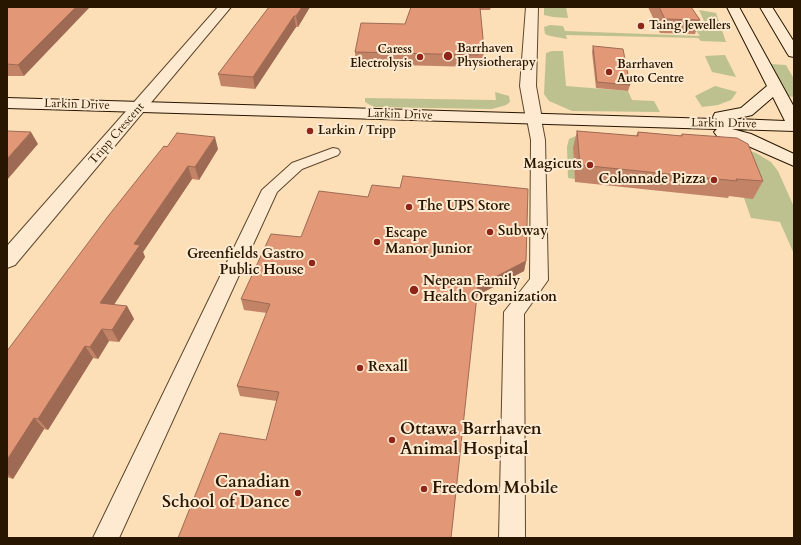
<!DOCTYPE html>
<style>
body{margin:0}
#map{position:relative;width:801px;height:545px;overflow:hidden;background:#fcdeb7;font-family:Cardo,serif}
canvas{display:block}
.frame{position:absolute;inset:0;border:8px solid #281600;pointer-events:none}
</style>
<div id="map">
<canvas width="801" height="545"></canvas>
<div class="frame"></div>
</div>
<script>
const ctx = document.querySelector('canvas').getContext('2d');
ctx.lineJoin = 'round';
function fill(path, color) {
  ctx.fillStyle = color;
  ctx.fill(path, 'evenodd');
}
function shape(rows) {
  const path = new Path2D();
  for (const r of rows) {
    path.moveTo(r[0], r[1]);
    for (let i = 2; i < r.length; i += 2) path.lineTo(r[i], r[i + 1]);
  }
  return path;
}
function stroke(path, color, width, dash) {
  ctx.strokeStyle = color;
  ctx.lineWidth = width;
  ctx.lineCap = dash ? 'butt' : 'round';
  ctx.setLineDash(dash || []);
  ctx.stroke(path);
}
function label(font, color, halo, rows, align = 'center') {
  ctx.font = font + ' Cardo,serif';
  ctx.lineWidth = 4;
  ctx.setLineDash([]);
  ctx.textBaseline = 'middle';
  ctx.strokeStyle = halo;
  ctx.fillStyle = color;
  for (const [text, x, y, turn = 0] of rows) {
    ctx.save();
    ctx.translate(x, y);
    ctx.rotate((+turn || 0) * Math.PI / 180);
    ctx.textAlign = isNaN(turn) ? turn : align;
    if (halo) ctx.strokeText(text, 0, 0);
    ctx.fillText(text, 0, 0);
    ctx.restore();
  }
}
fill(shape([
 [544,7,566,7,568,18,553,17,544,15],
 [699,10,716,13,726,42,701,41,698,38,566,35,567,39,550,36,545,34,544,27,550,25,563,26,565,31,700,36,689,21,704,21],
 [552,51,563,51,566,86,628,91,632,100,654,101,660,112,572,111,549,101,544,94,546,53],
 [725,55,736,77,712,72,705,56],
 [770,64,786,65,794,79,794,97,787,96],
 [715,86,737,92,731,100,718,105,702,107,695,96],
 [495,92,509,96,510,102,506,105,492,109,375,107,370,105,365,102,365,98,496,100],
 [576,136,722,142,756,153,771,162,778,171,794,207,794,254,780,222,751,218,744,198,753,198,573,148,575,179,568,178,567,147,569,139]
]), '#bdc18f');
const lane = shape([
 [534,115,539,116,541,119,545,140,548,280,524,314,525,538,499,538,504,312,530,279,531,140,527,119,529,116,534,115],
 [333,148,338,149,340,152,338,155,302,169,277,192,119,538,93,538,262,190,292,163,333,148]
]);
const street = shape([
 [218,7,231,7,15,265,7,268,7,246,218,7],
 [526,7,538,7,536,86,542,119,540,123,534,124,528,123,526,119,520,86,526,7]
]);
const secondary = shape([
 [727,7,739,7,794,107,794,131,732,129,751,134,794,154,794,166,739,142,717,136,714,132,717,129,7,108,7,98,714,119,713,117,715,113,741,108,767,86,727,7],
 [773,97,785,121,735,119,752,115,773,97],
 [760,7,772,7,794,42,794,57,789,56,787,53,760,7]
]);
stroke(lane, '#5d482e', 2);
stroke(street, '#5d482e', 2);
stroke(secondary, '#281600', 2);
fill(lane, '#fdead0');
fill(street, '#fdead0');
fill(secondary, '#fdead0');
fill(shape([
 [7,7,24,76,7,76],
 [269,7,310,7,298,27,296,27,255,89,221,86,218,74],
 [411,7,491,7,490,10,480,10,484,49,483,61,477,61,477,67,356,64,355,52,405,24],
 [648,7,691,7,700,20,695,34,660,33],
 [593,46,630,85,628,91,596,88,592,52],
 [577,131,636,136,638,132,680,136,682,134,763,181,753,199,729,196,728,198,575,182,573,148],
 [164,146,218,149,199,180,192,179,143,252,145,257,114,305,127,306,134,319,119,342,109,341,98,359,93,358,48,430,44,429,13,479,7,477,7,351],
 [526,261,524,271,476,296,266,440,277,401,240,396,237,386,267,313,244,310,241,299]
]), '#c28366');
fill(shape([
 [76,7,90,7,24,76,18,65],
 [302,7,310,7,298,27,296,16],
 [294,16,296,27,255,89,253,77],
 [31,132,38,144,7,180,7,159],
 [215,137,218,149,199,180,195,167],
 [188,166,192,179,143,252,145,257,107,315,100,303,134,244],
 [526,261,524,271,476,296,478,286],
 [127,306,134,319,119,342,112,330],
 [102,329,109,341,98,359,90,347],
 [85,346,93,358,48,430,38,419],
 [34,418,44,429,13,479,7,473,7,460]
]), '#9e6a53');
const building = shape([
 [7,7,76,7,18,65,7,64,7,7],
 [269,7,302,7,296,16,294,16,253,77,218,74,269,7],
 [411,7,480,7,484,49,477,49,478,55,355,52,361,23,405,24,411,7],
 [659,7,691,7,700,20,665,19,659,7],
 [593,46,623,49,630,85,597,82,593,46],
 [7,131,31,132,7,159,7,131],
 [577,131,638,136,638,132,682,136,682,134,737,138,748,144,763,181,736,179,737,181,580,165,577,131],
 [177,133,215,137,195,167,188,166,134,244,140,245,100,303,127,306,112,330,102,329,90,347,85,346,38,419,34,418,7,460,7,351,109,215,164,146,167,147,177,133],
 [403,176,528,189,526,261,478,286,451,538,178,538,220,433,266,440,279,392,237,386,270,304,241,299,271,234,301,237,319,191,368,197,372,185,400,188,403,176]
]);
fill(building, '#e29877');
stroke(building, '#9e6a53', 1);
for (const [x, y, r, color] of [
 [641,26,4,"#8f2418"],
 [448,56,5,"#8f2418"],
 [420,57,4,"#8f2418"],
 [609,72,4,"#8f2418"],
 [310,131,4,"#8f2418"],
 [590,165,4,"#8f2418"],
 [714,180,4,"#8f2418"],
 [409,207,4,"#8f2418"],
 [490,232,4,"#8f2418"],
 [377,242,4,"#8f2418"],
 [312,263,4,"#8f2418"],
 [414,290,5,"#8f2418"],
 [360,368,4,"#8f2418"],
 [392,440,4,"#8f2418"],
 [424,489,4,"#8f2418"],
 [298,493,4,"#8f2418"]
]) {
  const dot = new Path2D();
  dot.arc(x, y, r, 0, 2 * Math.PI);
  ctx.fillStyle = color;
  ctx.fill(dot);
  stroke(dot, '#fdead0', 1.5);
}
label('bold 12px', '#281600', '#fdead0', [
 ["Taing Jewellers",649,26],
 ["Barrhaven",457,49],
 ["Physiotherapy",457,63],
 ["Caress",412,50,"right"],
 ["Electrolysis",412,64,"right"],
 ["Barrhaven",617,65],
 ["Auto Centre",617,79],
 ["Larkin / Tripp",318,131]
], 'left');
label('12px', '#281600', '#fdead0', [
 ["Larkin Drive",77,105,2],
 ["Larkin Drive",400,115,2],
 ["Larkin Drive",724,124,1],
 ["Tripp Crescent",117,134,-49]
]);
label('bold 14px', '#281600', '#fdead0', [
 ["Magicuts",582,165,"right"],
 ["Colonnade Pizza",706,180,"right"],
 ["The UPS Store",417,207],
 ["Subway",498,232],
 ["Escape",385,234],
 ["Manor Junior",385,250],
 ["Greenfields Gastro",304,255,"right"],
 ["Public House",304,271,"right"],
 ["Nepean Family",423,282],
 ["Health Organization",423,298],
 ["Rexall",368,368]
], 'left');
label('bold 17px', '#281600', '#fdead0', [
 ["Ottawa Barrhaven",400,430],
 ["Animal Hospital",400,450],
 ["Canadian",290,483,"right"],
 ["School of Dance",290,503,"right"],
 ["Freedom Mobile",432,489]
], 'left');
</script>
